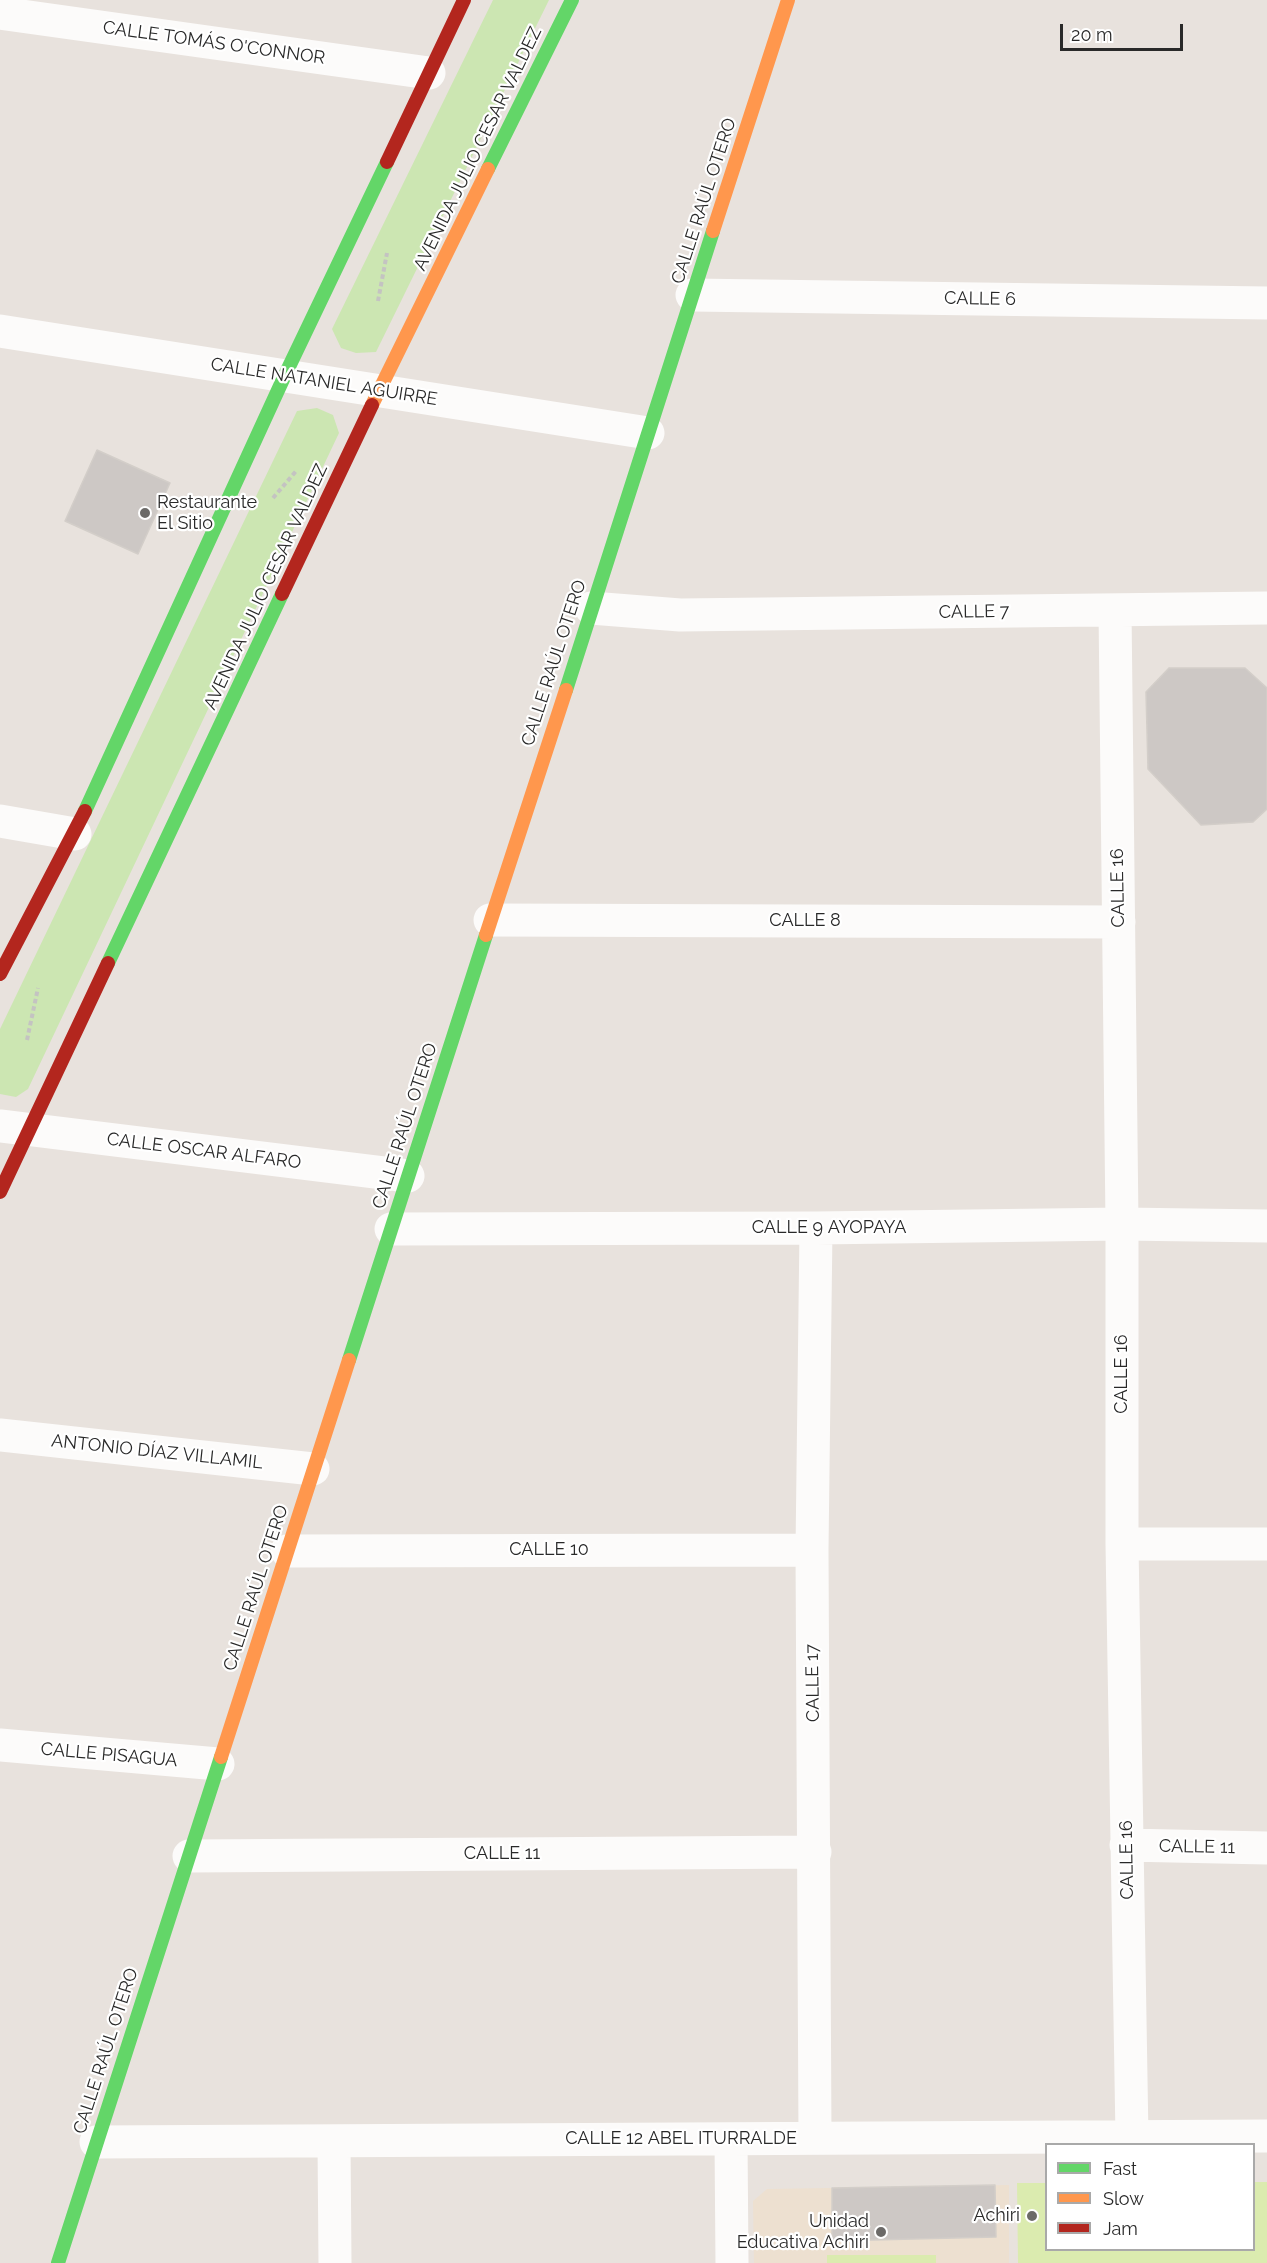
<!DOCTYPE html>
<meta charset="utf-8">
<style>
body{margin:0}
#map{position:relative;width:1267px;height:2263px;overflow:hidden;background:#e8e2dd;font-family:Raleway,sans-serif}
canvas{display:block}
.legend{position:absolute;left:1045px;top:2143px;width:210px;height:108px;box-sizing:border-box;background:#fff;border:2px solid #a9a9a9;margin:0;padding:8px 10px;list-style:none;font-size:18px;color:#292929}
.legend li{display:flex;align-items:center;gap:12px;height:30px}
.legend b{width:30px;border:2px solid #a9a9a9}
.scale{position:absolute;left:1060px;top:24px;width:123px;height:27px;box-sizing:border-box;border:3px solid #292929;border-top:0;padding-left:8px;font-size:18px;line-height:21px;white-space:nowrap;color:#292929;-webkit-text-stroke:4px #fff;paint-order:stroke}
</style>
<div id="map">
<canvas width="1267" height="2263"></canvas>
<ul class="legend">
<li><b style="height:8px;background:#63d668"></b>Fast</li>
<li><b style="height:8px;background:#ff974d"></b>Slow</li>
<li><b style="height:8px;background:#b3261e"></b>Jam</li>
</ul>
<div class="scale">20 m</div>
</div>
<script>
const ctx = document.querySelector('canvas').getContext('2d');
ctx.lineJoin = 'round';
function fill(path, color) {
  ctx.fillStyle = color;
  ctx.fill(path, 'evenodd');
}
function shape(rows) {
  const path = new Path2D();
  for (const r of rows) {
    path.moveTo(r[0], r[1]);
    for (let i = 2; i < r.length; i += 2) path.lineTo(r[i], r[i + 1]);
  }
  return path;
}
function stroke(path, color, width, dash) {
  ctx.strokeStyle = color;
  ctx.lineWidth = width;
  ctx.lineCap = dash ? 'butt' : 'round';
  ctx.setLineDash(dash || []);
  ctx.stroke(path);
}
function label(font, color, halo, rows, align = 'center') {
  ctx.font = font + ' Raleway,sans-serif';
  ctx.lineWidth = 4.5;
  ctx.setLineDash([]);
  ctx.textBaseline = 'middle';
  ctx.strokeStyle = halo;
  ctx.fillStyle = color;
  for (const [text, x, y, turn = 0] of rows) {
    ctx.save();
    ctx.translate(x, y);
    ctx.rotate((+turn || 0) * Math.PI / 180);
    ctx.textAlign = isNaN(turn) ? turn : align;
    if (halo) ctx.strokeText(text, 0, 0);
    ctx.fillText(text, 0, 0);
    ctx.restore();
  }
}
fill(shape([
 [1009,2185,1009,2263,754,2263,753,2201,767,2189]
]), '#ede0d0');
fill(shape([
 [493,0,549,0,376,352,356,353,341,348,332,329],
 [317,408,333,415,339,433,28,1089,16,1097,0,1094,0,1029,297,411]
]), '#cce6b2');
fill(shape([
 [1254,2182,1267,2182,1267,2263,1018,2263,1017,2183,1046,2183,1046,2250,1254,2250],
 [827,2255,936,2255,936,2263,827,2263]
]), '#dbebaf');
const building = shape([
 [97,450,170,483,138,554,65,521,97,450],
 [1169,668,1245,668,1267,688,1267,809,1253,822,1201,825,1148,769,1146,692,1169,668],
 [995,2185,996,2237,832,2241,832,2188,995,2185]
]);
fill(building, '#cdc8c5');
stroke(building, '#d3cec9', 1.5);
stroke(shape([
 [378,301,387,253],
 [273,498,297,470],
 [27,1040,38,988]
]), '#c4c3c2', 4, [4.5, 3]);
stroke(shape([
 [0,13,429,73],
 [692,295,1267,303],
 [0,331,648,433],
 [591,608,680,615,1267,608],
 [1115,610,1122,1224,1122,1544,1132,2137],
 [0,821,75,834],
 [490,920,1119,922],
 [0,1126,408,1176],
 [391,1229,816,1228,1122,1224,1267,1226],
 [0,1435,313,1469],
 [1122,1544,1267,1544],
 [287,1551,812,1550],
 [0,1745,218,1764],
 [1126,1845,1267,1848],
 [189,1856,815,1852],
 [815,2138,812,1550,816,1228],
 [731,2139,732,2263],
 [334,2141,335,2263],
 [96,2142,1267,2136]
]), '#fcfbfa', 33);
stroke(shape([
 [488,169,572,0],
 [566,690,713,231],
 [85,811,285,375,387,162],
 [108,963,282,594],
 [349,1360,486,935],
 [58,2263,221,1757]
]), '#63d668', 14);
stroke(shape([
 [713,231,788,0],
 [372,405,488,169],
 [486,935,566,690],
 [221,1757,349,1360]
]), '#ff974d', 14);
stroke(shape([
 [387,162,464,0],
 [282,594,372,405],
 [0,974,85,811],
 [0,1192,108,963]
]), '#b3261e', 14);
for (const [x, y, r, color] of [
 [145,513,6,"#6c6a68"],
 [1032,2216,6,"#6c6a68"],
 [881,2232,6,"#6c6a68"]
]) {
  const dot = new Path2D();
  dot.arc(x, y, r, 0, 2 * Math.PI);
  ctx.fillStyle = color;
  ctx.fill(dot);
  stroke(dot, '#fff', 2);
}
label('18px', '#292929', '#fff', [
 ["CALLE TOMÁS O'CONNOR",214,43,8],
 ["AVENIDA JULIO CESAR VALDEZ",478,149,-64],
 ["CALLE RAÚL OTERO",704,201,-72],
 ["CALLE 6",980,299,1],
 ["CALLE NATANIEL AGUIRRE",324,382,9],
 ["AVENIDA JULIO CESAR VALDEZ",266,587,-65],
 ["CALLE 7",974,612,-1],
 ["CALLE RAÚL OTERO",554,663,-72],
 ["CALLE 16",1118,888,-91],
 ["CALLE 8",805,921],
 ["CALLE RAÚL OTERO",405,1126,-72],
 ["CALLE OSCAR ALFARO",204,1151,7],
 ["CALLE 9 AYOPAYA",829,1228],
 ["CALLE 16",1122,1374,-90],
 ["ANTONIO DÍAZ VILLAMIL",157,1452,6],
 ["CALLE 10",549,1550],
 ["CALLE RAÚL OTERO",256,1588,-72],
 ["CALLE 17",813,1683,-91],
 ["CALLE PISAGUA",109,1755,5],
 ["CALLE 11",1197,1847,1],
 ["CALLE 11",502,1854],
 ["CALLE 16",1127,1860,-91],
 ["CALLE RAÚL OTERO",106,2051,-72],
 ["CALLE 12 ABEL ITURRALDE",681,2139]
]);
label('18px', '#292929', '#fff', [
 ["Restaurante",157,503,"left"],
 ["El Sitio",157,524,"left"],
 ["Achiri",1020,2216],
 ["Unidad",869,2222],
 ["Educativa Achiri",869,2243]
], 'right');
</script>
